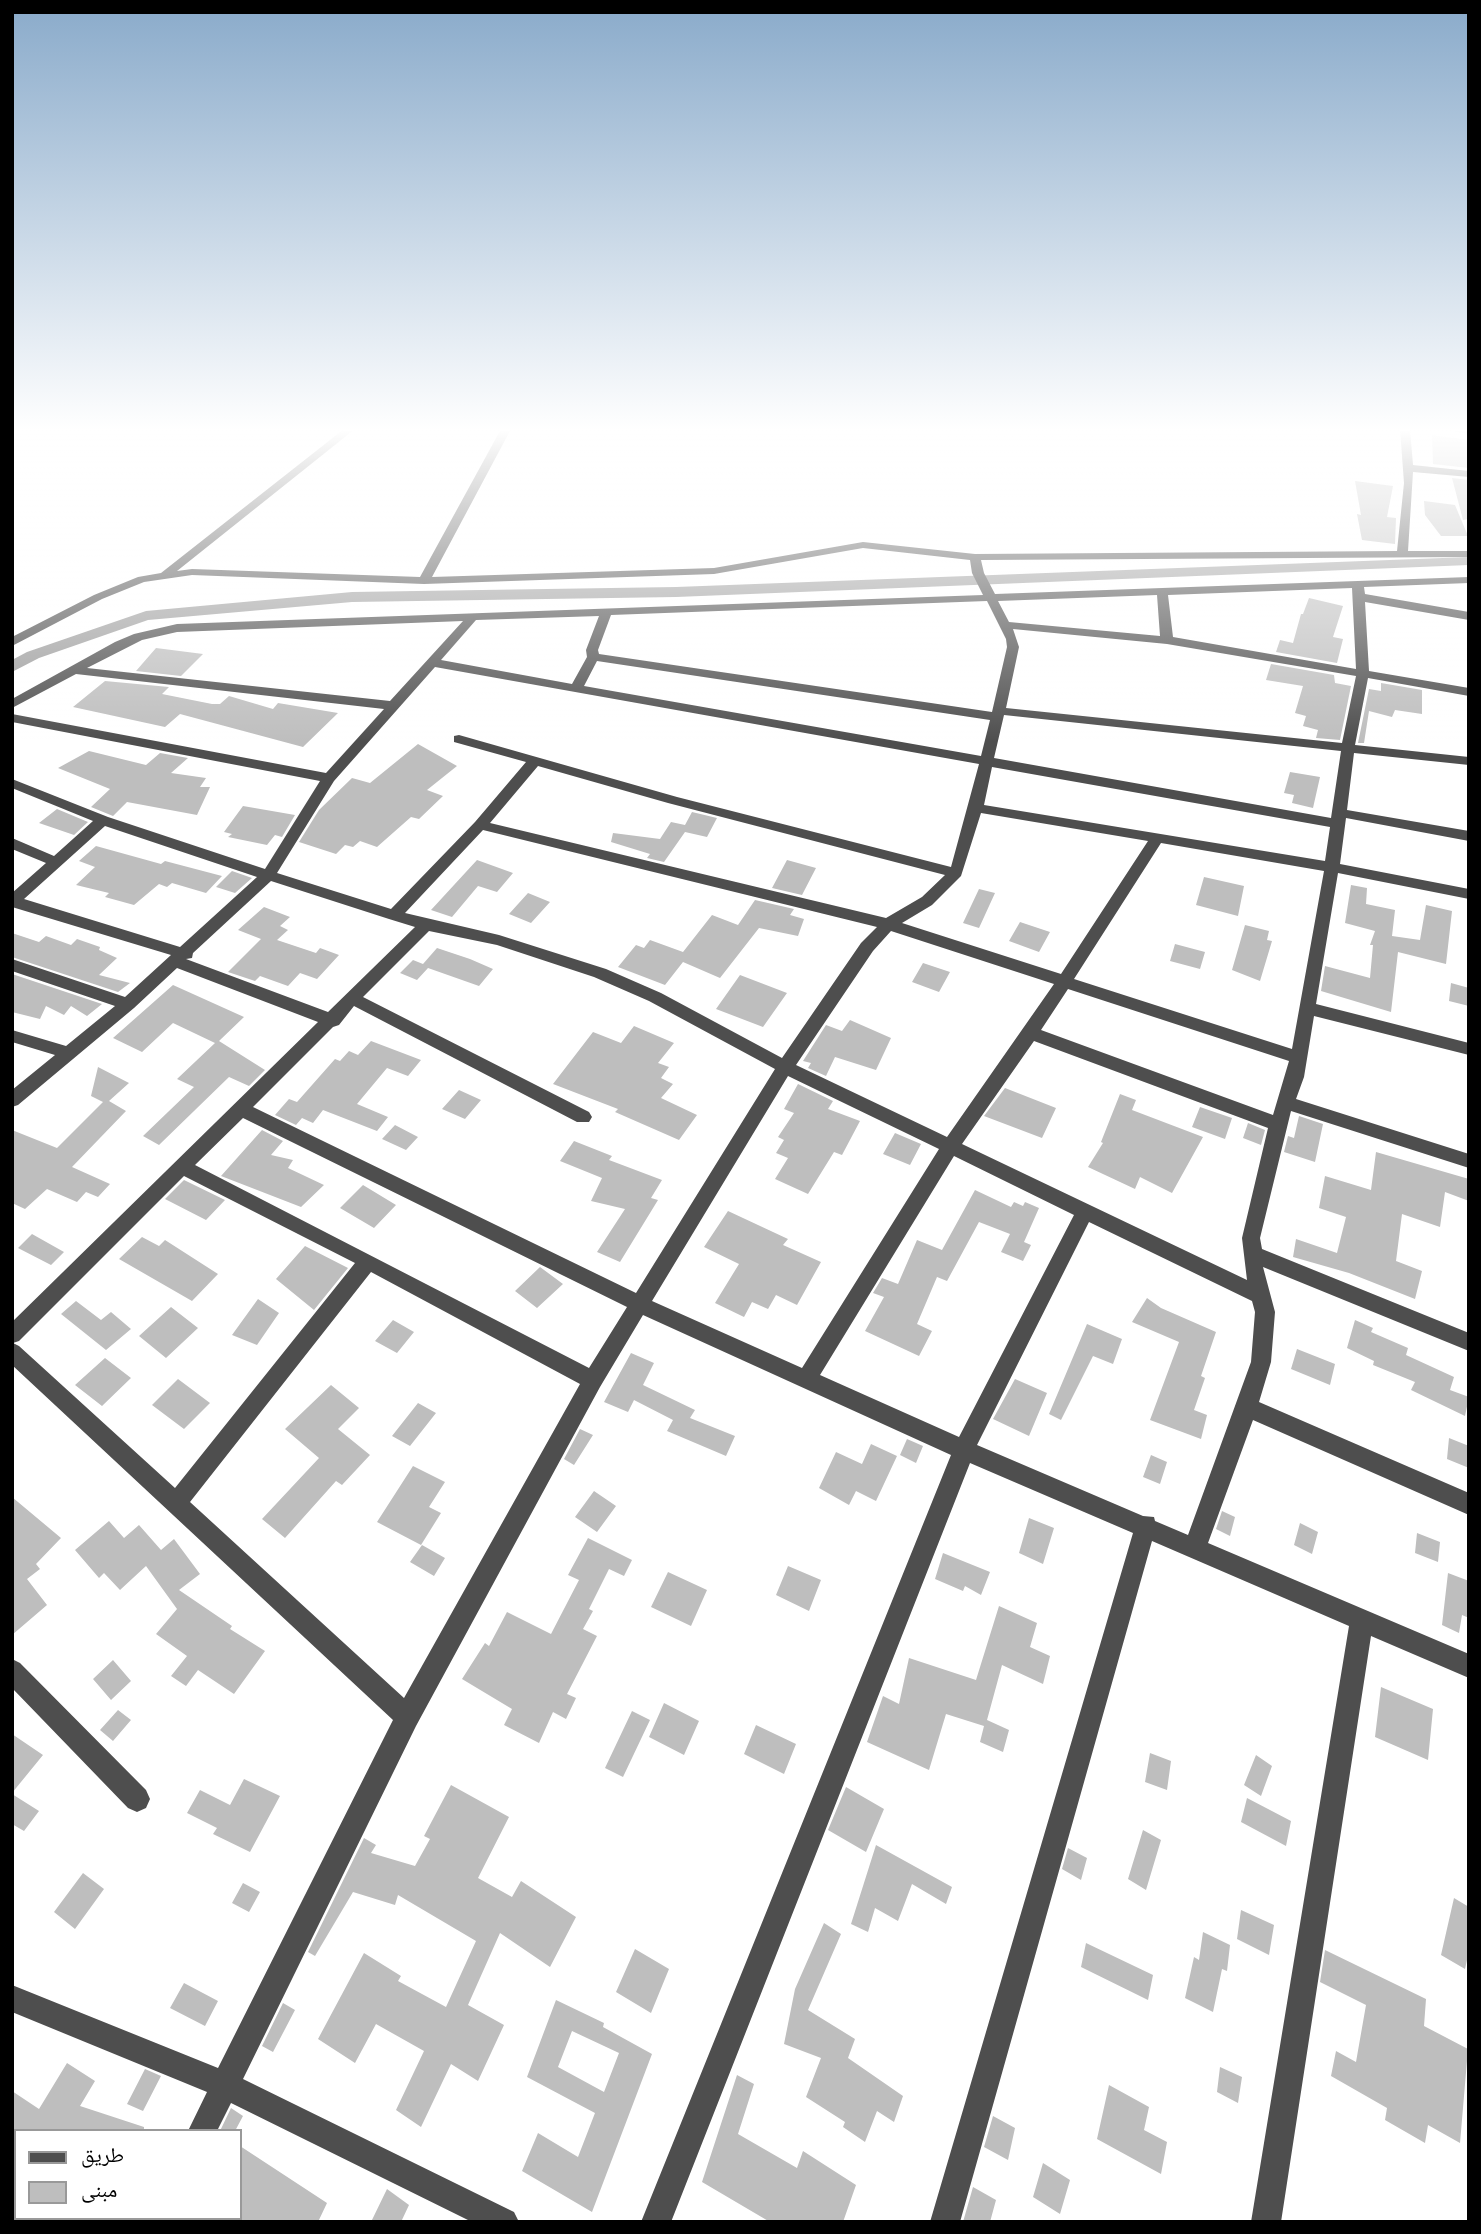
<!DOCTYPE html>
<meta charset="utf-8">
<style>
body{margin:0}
#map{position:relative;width:1481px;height:2234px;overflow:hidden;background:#fff;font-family:"Space Grotesk","Noto Naskh Arabic",sans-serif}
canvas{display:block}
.frame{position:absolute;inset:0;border:14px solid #000;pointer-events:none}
.legend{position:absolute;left:14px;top:2129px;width:228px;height:91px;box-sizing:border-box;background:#fff;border:2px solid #999;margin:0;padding:9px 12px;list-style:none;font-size:21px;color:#000}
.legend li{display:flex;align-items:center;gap:14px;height:35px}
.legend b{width:35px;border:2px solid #999}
</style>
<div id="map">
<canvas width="1481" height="2234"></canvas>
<div class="frame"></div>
<ul class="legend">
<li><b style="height:9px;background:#4e4e4e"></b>طريق</li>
<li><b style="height:19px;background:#bebebe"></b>مبنى</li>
</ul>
</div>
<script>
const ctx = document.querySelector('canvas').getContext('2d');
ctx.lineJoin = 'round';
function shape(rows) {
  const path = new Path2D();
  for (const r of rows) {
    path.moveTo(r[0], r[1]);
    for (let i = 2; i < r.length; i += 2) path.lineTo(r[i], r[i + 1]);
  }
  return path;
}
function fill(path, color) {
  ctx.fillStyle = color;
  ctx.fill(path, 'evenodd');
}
fill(shape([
 [1469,557,1469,565,676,597,352,602,148,620,39,658,12,672,12,660,27,652,146,611,352,592,676,587,1469,557]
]), '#9c9c9c');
fill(shape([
 [1432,435,1469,440,1469,468,1433,464],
 [1452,478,1469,480,1469,519,1463,520],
 [1355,481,1393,486,1387,517,1396,518,1395,544,1362,540,1357,514,1361,515],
 [1424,501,1455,505,1468,536,1441,536,1425,515],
 [1309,598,1343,606,1333,637,1343,639,1337,663,1276,652,1280,640,1293,643,1301,614,1303,614],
 [156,648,203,654,181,676,136,671],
 [1271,664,1334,675,1335,683,1351,686,1340,740,1316,738,1318,730,1303,726,1306,716,1295,713,1303,686,1266,680],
 [105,681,169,687,162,694,212,704,220,704,229,696,273,709,278,703,338,713,303,747,180,714,165,727,73,707],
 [1381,683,1422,690,1422,714,1395,710,1392,717,1369,711,1364,743,1358,743,1369,689,1381,691],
 [418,744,457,766,427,790,443,796,419,819,411,817,377,847,360,841,353,847,345,845,336,854,299,842,319,810,352,778,370,783],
 [89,751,146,765,160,753,188,758,171,773,206,778,200,787,210,787,197,815,127,802,113,816,91,807,110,789,58,768],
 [1290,772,1320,777,1313,808,1292,803,1294,795,1284,793],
 [243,806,295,815,282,837,275,835,267,845,228,837,232,834,224,832],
 [57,809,88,822,74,835,39,823],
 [692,812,717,818,707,837,685,832,664,862,647,858,650,854,611,842,613,833,660,839,671,822,685,825],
 [96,846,161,864,165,861,222,876,206,893,172,883,167,887,159,884,134,905,105,897,109,893,76,885,95,867,79,861],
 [477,860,513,873,497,892,478,886,452,917,431,910],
 [787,860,816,868,802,895,772,888],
 [232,871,252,878,235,893,216,887],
 [1204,877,1244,886,1238,916,1196,905],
 [1351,885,1367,888,1366,904,1395,910,1392,936,1420,940,1426,905,1452,911,1446,964,1398,952,1391,1012,1321,991,1325,966,1370,978,1373,945,1370,945,1375,931,1345,923],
 [979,889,995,893,979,928,963,923],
 [528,893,550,902,531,923,509,914],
 [755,900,794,909,790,915,804,919,798,936,759,928,720,978,683,962,665,985,618,967,636,945,644,948,650,940,683,952,712,915,738,925],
 [264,907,290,917,280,926,288,930,277,940,316,953,320,948,339,955,317,979,300,973,288,986,260,976,255,981,228,972,261,939,238,930],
 [1020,922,1050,932,1039,952,1009,941],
 [1245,925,1269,931,1267,940,1272,941,1260,981,1232,970],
 [12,933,39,942,46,936,71,945,77,939,100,947,99,950,117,958,99,975,130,983,118,992,12,957],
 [1175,944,1205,952,1200,969,1170,961],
 [437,948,470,959,493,969,479,986,428,968,417,980,400,973,413,960,423,964],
 [923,963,950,972,939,992,912,982],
 [12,974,102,1004,87,1016,71,1006,64,1015,46,1006,40,1019,12,1012],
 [740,975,787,993,763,1027,716,1009],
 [1451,983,1469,988,1469,1006,1449,1001],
 [173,985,244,1017,219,1041,265,1070,249,1086,229,1077,159,1145,143,1136,194,1087,177,1079,215,1043,173,1023,142,1052,113,1038],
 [850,1020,891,1038,876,1070,835,1057,826,1076,808,1068,811,1063,803,1061,826,1025,842,1031],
 [634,1026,674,1043,658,1063,669,1067,661,1078,673,1084,661,1098,697,1115,679,1140,615,1112,618,1109,553,1084,593,1032,621,1043],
 [371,1041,421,1060,408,1076,387,1068,357,1104,388,1117,377,1131,323,1110,313,1123,302,1118,296,1125,275,1115,289,1099,297,1102,335,1059,340,1061,349,1051,358,1055],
 [98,1067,129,1083,109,1101,126,1111,72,1167,110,1184,98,1197,86,1192,77,1202,47,1189,25,1209,12,1203,12,1130,57,1148,103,1102,91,1096],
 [798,1084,833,1101,828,1109,860,1121,842,1155,834,1152,808,1194,775,1179,788,1158,776,1153,784,1140,778,1137,794,1113,784,1109],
 [1005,1088,1056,1108,1042,1138,984,1116],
 [459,1090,481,1100,465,1119,442,1109],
 [1120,1094,1136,1100,1132,1110,1203,1137,1172,1193,1140,1177,1135,1189,1088,1167,1103,1143,1101,1142],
 [1200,1107,1232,1118,1225,1139,1192,1127],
 [1299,1116,1323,1124,1315,1162,1284,1152,1288,1136,1294,1138],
 [1248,1123,1265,1130,1261,1145,1243,1138],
 [395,1125,418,1137,406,1150,382,1139],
 [262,1130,283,1141,271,1155,293,1160,288,1168,324,1185,301,1207,221,1176],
 [895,1133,921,1144,910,1165,883,1154],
 [574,1141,612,1156,609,1160,662,1180,651,1198,658,1200,620,1262,597,1252,625,1209,591,1201,602,1178,560,1161],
 [1376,1152,1469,1179,1469,1201,1445,1192,1440,1227,1402,1214,1396,1261,1422,1271,1415,1299,1349,1273,1293,1257,1296,1239,1337,1253,1346,1217,1319,1208,1325,1176,1371,1190],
 [184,1180,225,1200,206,1220,165,1199],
 [363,1185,396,1205,374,1228,340,1208],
 [975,1190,1011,1207,1014,1202,1023,1206,1025,1202,1039,1208,1024,1242,1031,1245,1023,1261,1001,1252,1010,1234,979,1222,947,1281,937,1277,917,1324,932,1331,919,1356,865,1331,884,1297,873,1293,882,1278,898,1284,917,1240,942,1250],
 [728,1211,788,1239,783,1245,821,1262,797,1305,776,1295,768,1309,752,1302,744,1317,715,1303,739,1264,704,1247],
 [32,1234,64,1252,51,1265,18,1248],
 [142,1237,159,1246,165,1240,218,1274,192,1301,119,1259],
 [305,1246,348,1268,314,1310,276,1279],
 [540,1267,563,1284,537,1308,515,1291],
 [1147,1298,1161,1308,1216,1332,1201,1376,1205,1378,1194,1410,1207,1415,1201,1439,1150,1420,1179,1342,1132,1322],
 [258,1299,279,1313,257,1345,232,1335],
 [76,1301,101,1320,111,1312,131,1329,106,1350,61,1314],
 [171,1307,198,1328,166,1358,139,1336],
 [393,1320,414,1332,397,1353,375,1341],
 [1355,1320,1373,1328,1371,1332,1408,1348,1406,1355,1454,1377,1450,1390,1469,1397,1465,1416,1411,1390,1415,1382,1373,1365,1374,1361,1347,1348],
 [1087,1324,1122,1339,1113,1364,1093,1356,1061,1420,1049,1414],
 [1297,1349,1335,1364,1330,1385,1291,1369],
 [631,1353,654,1363,643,1385,695,1410,690,1418,735,1436,726,1456,667,1431,673,1420,634,1400,628,1412,604,1402],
 [105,1358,131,1378,102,1406,75,1385],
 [178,1379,210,1403,184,1429,152,1405],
 [1015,1379,1047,1393,1029,1436,993,1419],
 [331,1385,359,1408,338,1429,370,1455,342,1485,336,1481,285,1538,262,1519,319,1458,285,1429],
 [418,1403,436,1413,410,1446,392,1436],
 [580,1429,593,1435,574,1465,564,1459],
 [1449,1438,1469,1446,1469,1468,1447,1459],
 [907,1439,923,1446,916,1463,900,1455],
 [871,1444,897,1456,876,1501,856,1491,849,1505,819,1488,836,1452,862,1464],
 [1151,1455,1167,1462,1160,1484,1143,1477],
 [413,1466,445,1482,429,1507,441,1513,421,1545,377,1522],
 [594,1491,616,1506,597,1532,575,1517],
 [12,1497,61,1538,36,1564,40,1569,27,1579,47,1605,12,1635],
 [1222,1511,1235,1517,1230,1536,1216,1529],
 [1029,1518,1054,1528,1043,1564,1019,1553],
 [109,1521,124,1538,139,1525,161,1550,174,1539,200,1574,179,1590,232,1626,230,1629,265,1651,234,1694,198,1670,186,1686,171,1676,187,1656,156,1634,177,1609,146,1566,120,1590,104,1573,99,1578,75,1550],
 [1300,1523,1318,1532,1312,1554,1294,1545],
 [1417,1533,1440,1542,1438,1562,1415,1553],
 [588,1538,632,1560,624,1576,609,1569,589,1609,593,1611,583,1629,597,1636,567,1694,576,1698,566,1719,553,1712,539,1743,504,1725,512,1709,462,1679,485,1643,489,1646,507,1612,551,1634,579,1580,568,1575],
 [422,1545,445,1558,434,1576,410,1562],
 [943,1553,990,1572,981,1595,965,1586,963,1591,935,1579],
 [788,1566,821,1580,809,1611,776,1595],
 [668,1572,707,1590,691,1626,651,1607],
 [1448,1573,1469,1581,1469,1618,1462,1615,1459,1633,1442,1625],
 [999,1606,1037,1623,1030,1647,1050,1656,1043,1684,1002,1665,987,1720,1009,1730,1003,1752,980,1742,984,1726,946,1714,929,1770,867,1742,883,1696,899,1704,909,1658,976,1680],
 [113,1660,131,1681,111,1700,93,1679],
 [1381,1687,1433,1709,1428,1760,1375,1737],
 [664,1703,699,1721,684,1755,649,1737],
 [118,1710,131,1720,113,1741,100,1730],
 [632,1711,650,1720,623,1777,605,1768],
 [756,1725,796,1744,784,1774,744,1754],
 [12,1734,43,1755,12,1793],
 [1150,1753,1171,1761,1167,1790,1145,1782],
 [1256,1755,1272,1766,1261,1796,1244,1785],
 [244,1779,280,1796,250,1852,213,1834,217,1828,187,1813,200,1790,230,1805],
 [451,1785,509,1817,478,1878,512,1897,521,1881,576,1917,550,1967,500,1933,468,2005,504,2025,478,2081,451,2064,421,2127,396,2110,424,2051,376,2024,355,2063,318,2039,364,1953,401,1976,398,1981,446,2007,476,1941,398,1895,395,1905,353,1892,315,1956,308,1952,364,1838,376,1845,371,1853,415,1866,430,1839,424,1836],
 [846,1787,884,1809,866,1852,828,1830],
 [12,1794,39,1811,24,1831,12,1824],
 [1247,1798,1291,1821,1286,1846,1241,1822],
 [1143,1830,1161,1840,1146,1890,1128,1879],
 [876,1845,952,1887,946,1904,912,1884,898,1921,875,1908,868,1932,851,1924],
 [1068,1848,1087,1858,1081,1880,1062,1869],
 [83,1873,104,1889,75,1929,54,1912],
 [243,1883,260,1892,249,1912,232,1903],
 [1454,1898,1469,1907,1469,1951,1465,1969,1441,1955],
 [1241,1910,1274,1925,1269,1955,1237,1939],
 [824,1923,841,1934,808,2010,855,2039,848,2058,903,2096,894,2122,877,2111,865,2142,843,2127,845,2122,806,2097,821,2058,784,2044,795,1989],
 [1203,1932,1230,1945,1227,1971,1222,1969,1213,2012,1185,1998,1194,1957,1199,1960],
 [1086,1943,1153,1975,1148,2000,1081,1967],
 [635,1949,669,1969,651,2013,616,1992],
 [1325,1950,1426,1999,1424,2026,1468,2049,1460,2143,1428,2125,1425,2143,1385,2120,1387,2108,1331,2076,1336,2051,1356,2062,1366,2005,1320,1982],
 [184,1983,218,2001,205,2026,170,2008],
 [556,2000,604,2023,603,2027,652,2054,592,2212,522,2171,538,2133,578,2157,595,2113,527,2077],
 [572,2031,619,2053,604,2092,558,2067],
 [283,2003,295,2010,273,2052,262,2046],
 [67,2063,95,2081,80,2106,144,2127,144,2131,12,2131,12,2091,39,2109],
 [1220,2067,1242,2077,1238,2103,1217,2092],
 [145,2069,161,2076,143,2111,127,2104],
 [737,2075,754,2084,738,2134,797,2168,803,2151,856,2185,843,2222,770,2222,702,2182],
 [1109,2085,1149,2107,1144,2130,1167,2142,1161,2174,1097,2139],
 [231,2108,243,2116,235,2131,220,2131],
 [993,2116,1015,2128,1008,2160,984,2147],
 [240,2146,327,2203,318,2222,240,2222],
 [1043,2163,1070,2180,1060,2214,1033,2197],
 [973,2187,996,2200,990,2222,963,2222],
 [387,2189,409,2205,401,2222,371,2222]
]), '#bebebe');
fill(shape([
 [344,429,355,429,177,571,192,569,420,577,501,429,511,429,432,577,714,568,863,542,975,554,1397,551,1404,483,1400,429,1410,429,1413,465,1469,471,1469,477,1413,472,1408,551,1469,551,1469,557,981,560,984,573,995,594,1469,577,1469,583,1364,587,1365,594,1469,612,1469,620,1365,602,1369,671,1469,688,1469,696,1368,678,1355,745,1469,757,1469,765,1354,753,1347,810,1469,831,1469,841,1346,818,1340,864,1469,889,1469,899,1338,873,1316,1004,1469,1043,1469,1055,1314,1016,1304,1077,1296,1099,1469,1154,1469,1168,1291,1111,1260,1238,1262,1249,1469,1333,1469,1351,1263,1267,1275,1312,1271,1362,1259,1402,1469,1493,1469,1515,1253,1420,1208,1543,1469,1654,1469,1678,1371,1636,1281,2222,1251,2222,1349,1626,1152,1541,960,2222,930,2222,1133,1533,970,1463,671,2222,641,2222,951,1455,643,1315,600,1387,416,1726,243,2079,514,2212,519,2222,472,2222,231,2103,217,2131,188,2131,207,2092,12,2012,12,1985,218,2068,393,1720,12,1365,12,1322,318,1022,177,968,134,1008,18,1105,12,1107,12,1090,55,1055,12,1042,12,1030,66,1046,115,1006,12,971,12,959,125,997,171,955,12,907,12,893,46,863,12,849,12,838,54,856,93,821,12,788,12,779,108,817,265,869,320,781,12,722,12,714,326,773,384,709,76,674,12,708,12,699,115,642,134,634,177,624,983,595,972,573,970,560,863,548,714,574,424,584,192,575,144,582,102,599,12,646,12,637,94,595,138,577,161,573,344,429],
 [1352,588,1356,669,1173,637,1168,595,1352,588],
 [1157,595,1160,636,1009,622,998,601,1157,595],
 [987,601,1006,639,1007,647,992,712,599,654,598,650,611,615,987,601],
 [599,616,586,650,587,657,572,684,441,660,476,620,599,616],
 [463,621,390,701,87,668,142,640,177,632,463,621],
 [1013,629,1167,644,1356,676,1342,743,1006,708,1019,647,1013,629],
 [597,661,990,720,981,756,584,686,597,661],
 [435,667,979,764,951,867,677,797,459,735,454,736,454,742,526,762,475,822,391,909,277,873,334,781,435,667],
 [1004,715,1341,751,1331,818,994,758,1004,715],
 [538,766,668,803,945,875,922,897,886,918,490,823,538,766],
 [992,767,1330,827,1325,861,984,805,992,767],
 [981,813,1148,841,1061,974,902,923,932,905,961,876,981,813],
 [105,826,257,877,180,947,24,899,105,826],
 [483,830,877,927,861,943,782,1058,661,993,606,969,499,935,405,913,483,830],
 [1161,843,1324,871,1292,1049,1074,979,1161,843],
 [271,881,389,919,415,927,328,1012,186,959,192,958,193,953,271,881],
 [429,931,497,945,594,977,649,1001,775,1069,636,1293,253,1107,333,1027,339,1025,354,1006,577,1122,589,1122,592,1117,589,1112,363,997,429,931],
 [891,931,1054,984,947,1137,796,1065,873,951,891,931],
 [1068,989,1289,1061,1273,1115,1041,1030,1068,989],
 [1034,1041,1268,1128,1242,1238,1247,1280,962,1144,1034,1041],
 [788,1076,939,1149,802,1368,652,1301,788,1076],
 [243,1118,627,1307,589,1368,195,1165,243,1118],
 [954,1156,1074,1215,959,1437,820,1375,954,1156],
 [184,1176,355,1263,175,1488,19,1346,13,1343,19,1341,184,1176],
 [1089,1222,1252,1301,1255,1312,1251,1362,1188,1535,1155,1521,1154,1517,1143,1516,977,1445,1089,1222],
 [371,1272,580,1384,404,1698,190,1502,371,1272],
 [1452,429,1469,429,1469,434,1453,431,1452,429],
 [12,1659,20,1663,146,1790,150,1799,146,1808,137,1812,128,1808,12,1688,12,1659],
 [141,2218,171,2218,170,2222,140,2222,141,2218]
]), '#4e4e4e');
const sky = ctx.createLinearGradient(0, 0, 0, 742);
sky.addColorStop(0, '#89aaca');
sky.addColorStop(0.58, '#fff');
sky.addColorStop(1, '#ffffff00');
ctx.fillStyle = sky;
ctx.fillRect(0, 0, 1481, 742);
</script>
